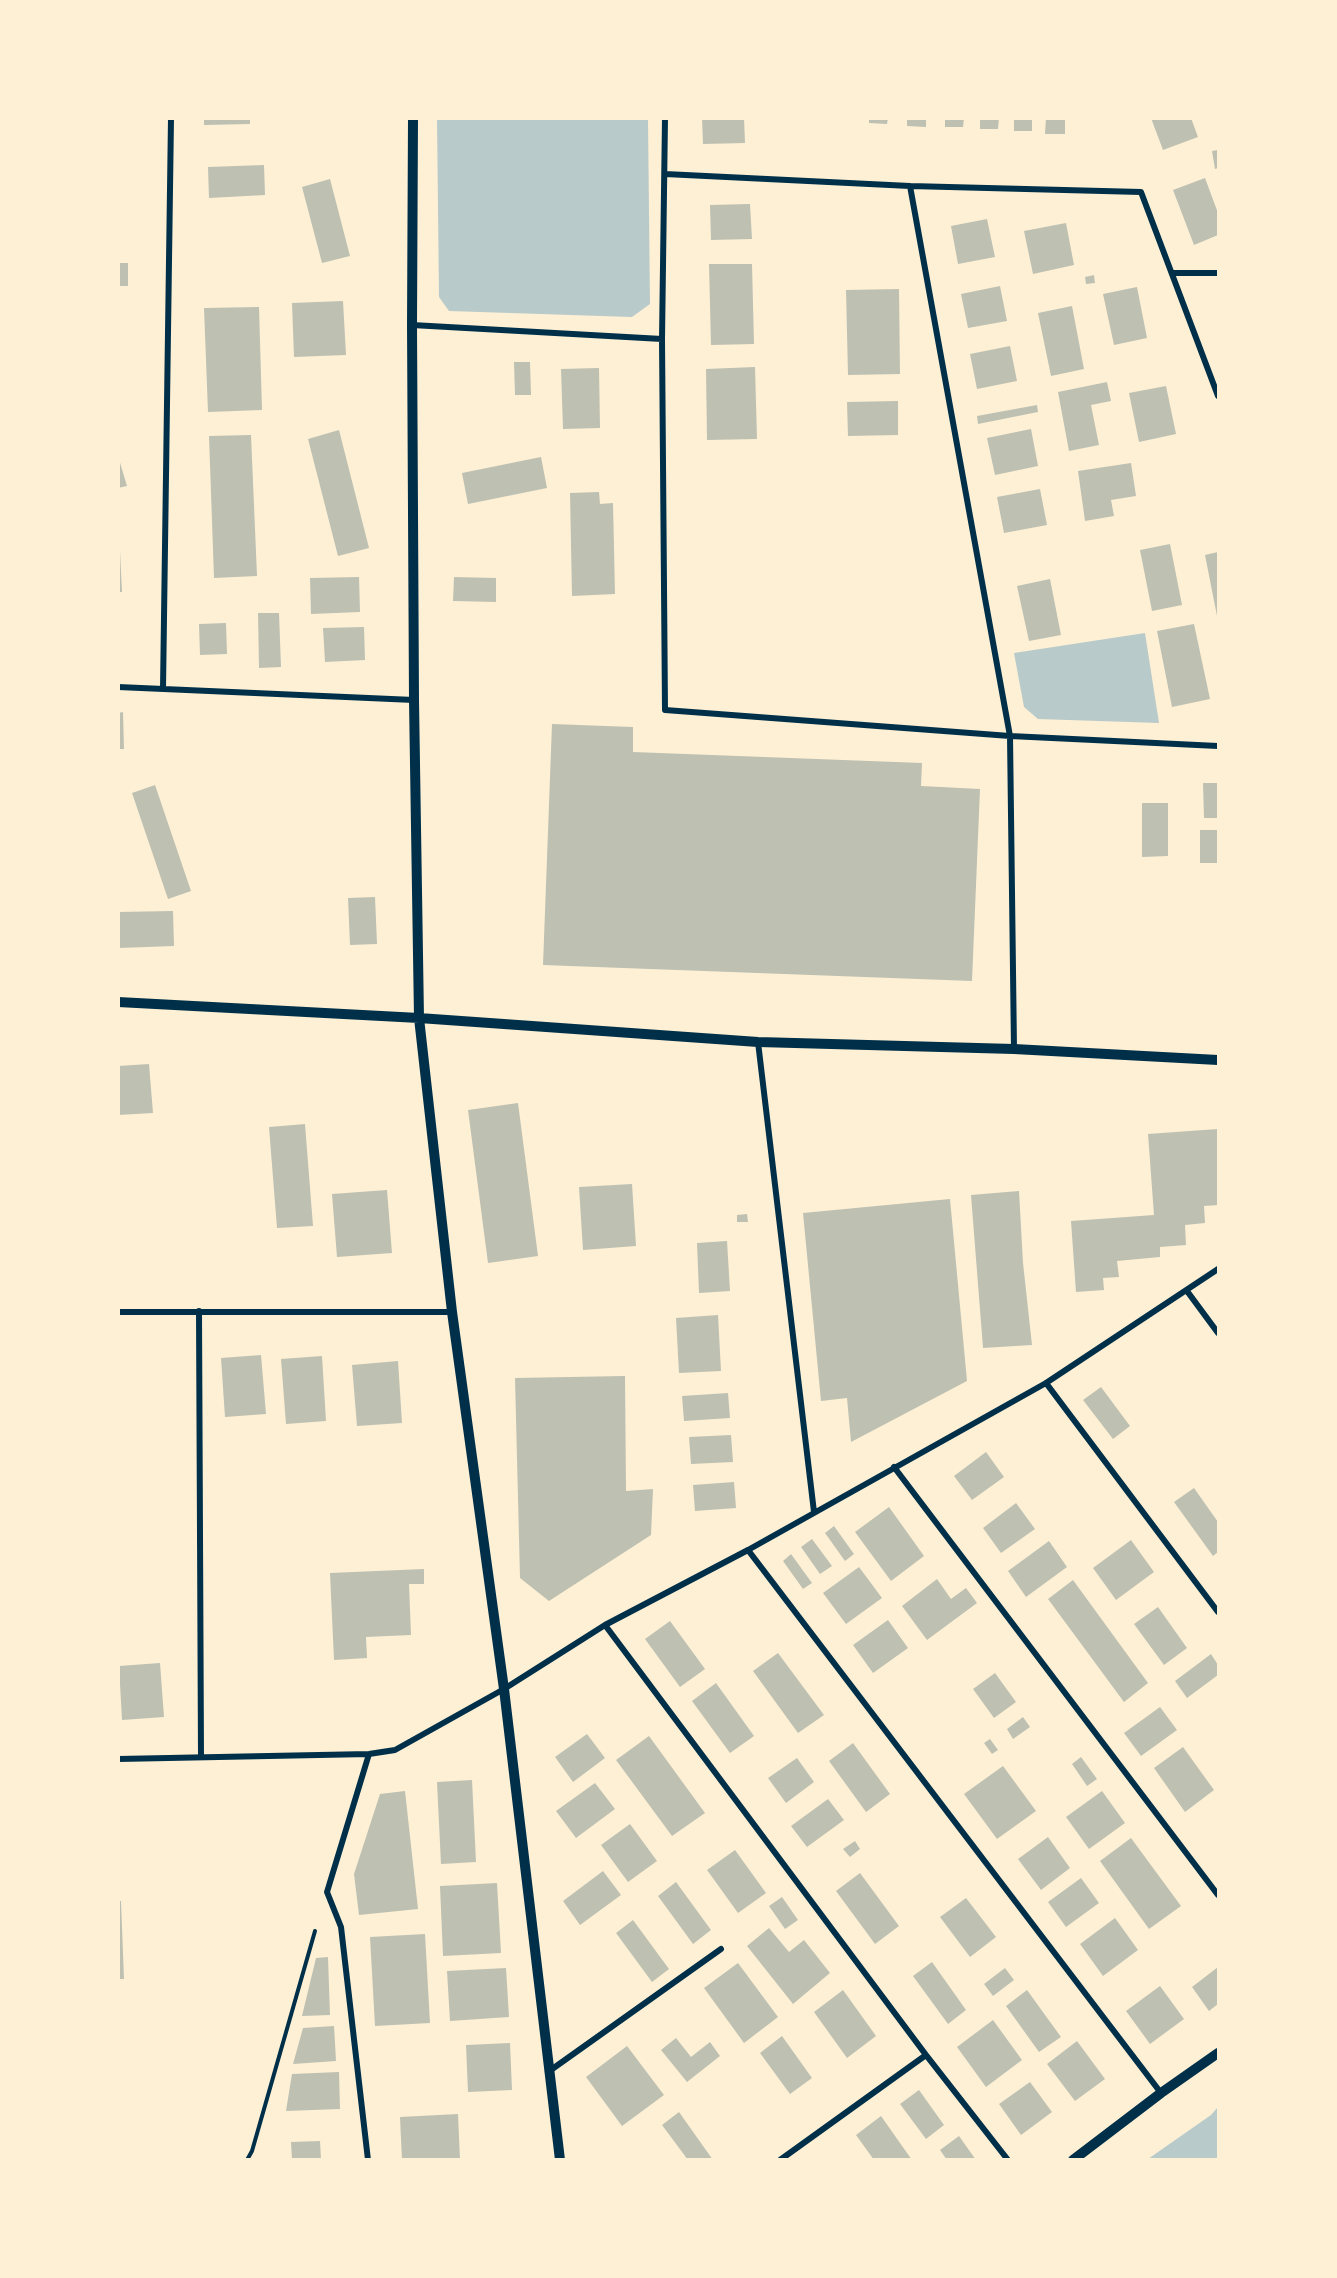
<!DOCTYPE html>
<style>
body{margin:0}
#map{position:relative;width:1337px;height:2278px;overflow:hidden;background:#fdf0d5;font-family:Rubik,sans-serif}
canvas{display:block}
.frame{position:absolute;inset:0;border:120px solid #fdf0d5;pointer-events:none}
</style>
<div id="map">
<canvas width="1337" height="2278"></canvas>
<div class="frame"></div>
</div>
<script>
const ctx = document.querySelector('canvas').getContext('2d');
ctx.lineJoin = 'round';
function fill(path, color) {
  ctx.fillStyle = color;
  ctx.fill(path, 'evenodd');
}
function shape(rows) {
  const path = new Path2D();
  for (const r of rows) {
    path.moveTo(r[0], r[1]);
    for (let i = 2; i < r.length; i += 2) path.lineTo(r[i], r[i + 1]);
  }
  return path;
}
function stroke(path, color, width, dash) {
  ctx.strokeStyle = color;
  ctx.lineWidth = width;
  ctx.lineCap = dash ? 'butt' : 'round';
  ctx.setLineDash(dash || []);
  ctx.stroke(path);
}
fill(shape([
 [437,119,648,119,650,304,632,317,449,311,439,297],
 [1145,633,1159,723,1038,719,1024,707,1014,653],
 [1218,2107,1218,2159,1148,2159,1211,2115]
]), '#b9caca');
fill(shape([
 [204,118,250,118,250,124,204,125],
 [702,118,744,118,745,143,703,144],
 [869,118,888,118,887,124,869,123],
 [907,118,926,118,926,127,907,126],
 [945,118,964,118,963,127,945,127],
 [980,118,999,118,998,129,980,129],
 [1014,118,1032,118,1032,131,1014,131],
 [1046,118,1065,118,1065,134,1045,134],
 [1151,118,1191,118,1198,137,1163,150],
 [1218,150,1218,168,1215,169,1212,151],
 [264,165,265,195,209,198,208,167],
 [1205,178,1218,213,1218,235,1194,245,1173,190],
 [330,179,350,256,322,263,302,187],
 [750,204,752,239,711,240,710,205],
 [987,219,995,257,958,264,951,226],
 [1066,223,1074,265,1033,274,1024,231],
 [118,263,128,263,128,286,118,286],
 [709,264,752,264,754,344,711,345],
 [1094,275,1095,283,1086,284,1085,277],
 [1000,286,1007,321,968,328,961,294],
 [1137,287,1147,338,1114,345,1103,294],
 [899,289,900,374,848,375,846,290],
 [343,301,346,355,294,357,292,303],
 [1072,306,1084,369,1051,376,1038,313],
 [259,307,262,410,208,412,204,308],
 [1010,346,1017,381,977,389,970,354],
 [514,362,530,362,531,395,515,395],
 [755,367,757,439,707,440,706,369],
 [599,368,600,428,563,429,561,369],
 [1107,382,1111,401,1091,405,1099,445,1069,451,1058,392],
 [1166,386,1176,434,1139,442,1129,393],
 [898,401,898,435,848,436,847,402],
 [1037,405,1038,412,978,424,977,416],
 [1031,429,1038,466,995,475,987,438],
 [339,430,369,548,338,556,308,439],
 [251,435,257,576,214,578,209,436],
 [118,456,127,486,118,488],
 [541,457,547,488,468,504,462,473],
 [1131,463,1136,496,1111,500,1114,516,1085,521,1078,471],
 [1040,489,1047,525,1004,533,997,497],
 [599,492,600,504,613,503,615,594,572,596,570,493],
 [1170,544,1182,605,1152,611,1140,550],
 [118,551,120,551,122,592,118,592],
 [1218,552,1218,616,1217,616,1205,555],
 [359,577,360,612,311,614,310,578],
 [454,577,496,578,496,602,453,601],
 [1050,579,1061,635,1029,641,1017,586],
 [258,613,279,613,281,667,259,668],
 [226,623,227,654,200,655,199,624],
 [1194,624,1210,699,1172,707,1157,631],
 [364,627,365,660,325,662,323,628],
 [123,712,124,749,118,749,118,713],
 [552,724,633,727,633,752,922,763,921,786,980,789,972,981,543,965],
 [1203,783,1218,783,1218,818,1204,818],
 [155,785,191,891,168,899,132,793],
 [1142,803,1168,803,1168,856,1142,857],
 [1200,830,1218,830,1218,863,1200,863],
 [375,897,377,944,350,945,348,898],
 [173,911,174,946,119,948,118,912],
 [149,1064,153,1113,118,1115,118,1066],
 [518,1103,538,1256,488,1263,468,1110],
 [305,1124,313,1226,277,1228,269,1127],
 [1218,1129,1218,1205,1204,1206,1205,1223,1185,1225,1186,1245,1160,1247,1160,1257,1117,1261,1119,1277,1103,1278,1104,1290,1076,1292,1071,1221,1154,1215,1148,1134],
 [632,1184,636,1246,583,1250,579,1187],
 [387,1190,392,1253,337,1257,332,1194],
 [1019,1191,1023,1263,1032,1345,983,1348,971,1195],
 [950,1199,967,1381,851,1442,847,1398,821,1401,803,1213],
 [747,1214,748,1222,737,1222,737,1215],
 [727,1241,730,1291,699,1293,697,1243],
 [718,1315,721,1371,679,1373,676,1318],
 [261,1355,266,1414,225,1417,221,1358],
 [322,1356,326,1421,286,1424,281,1359],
 [398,1361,402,1423,357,1426,352,1365],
 [625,1376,626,1491,653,1489,651,1535,549,1601,520,1578,515,1378],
 [1101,1387,1130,1426,1113,1439,1083,1400],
 [728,1393,730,1418,684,1421,682,1396],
 [731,1435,733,1462,691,1464,689,1437],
 [986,1452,1004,1477,972,1500,954,1476],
 [734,1482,736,1508,695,1511,693,1485],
 [1194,1488,1218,1522,1218,1552,1213,1556,1174,1502],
 [1016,1503,1035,1529,1001,1553,983,1528],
 [889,1507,924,1556,891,1581,855,1532],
 [834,1526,854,1554,845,1561,825,1533],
 [812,1539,832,1566,820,1574,801,1547],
 [1131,1540,1154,1572,1116,1600,1093,1568],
 [1049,1541,1067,1567,1026,1597,1008,1571],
 [791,1554,812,1583,803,1589,783,1561],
 [859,1567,882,1598,846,1624,823,1593],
 [424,1569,424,1584,409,1584,411,1635,366,1637,367,1658,334,1660,330,1573],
 [937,1579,951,1599,966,1588,977,1603,927,1640,902,1606],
 [1073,1580,1148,1683,1124,1702,1048,1599],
 [1158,1607,1187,1648,1164,1665,1134,1624],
 [888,1620,908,1648,873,1673,853,1645],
 [670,1621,705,1669,680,1687,645,1639],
 [778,1653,824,1715,798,1733,753,1671],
 [1211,1654,1218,1665,1218,1675,1187,1698,1175,1681],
 [160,1663,164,1717,122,1720,119,1666],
 [995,1673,1016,1702,994,1718,973,1689],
 [716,1683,754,1736,730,1753,692,1701],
 [1160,1707,1177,1730,1141,1756,1124,1733],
 [1023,1717,1030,1727,1013,1739,1007,1729],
 [587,1734,605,1758,573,1782,555,1757],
 [649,1736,705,1813,672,1836,616,1760],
 [990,1739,998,1750,992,1754,984,1743],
 [853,1743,890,1794,866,1812,829,1761],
 [1183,1747,1214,1790,1185,1812,1154,1768],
 [1081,1757,1097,1779,1087,1786,1072,1764],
 [797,1758,814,1782,786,1803,768,1778],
 [1003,1766,1036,1811,997,1839,964,1794],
 [472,1780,476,1862,441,1864,437,1782],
 [595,1783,615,1809,576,1838,556,1811],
 [405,1791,418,1909,359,1915,354,1874,380,1794],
 [1102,1791,1125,1823,1089,1849,1066,1817],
 [828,1799,844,1820,807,1847,791,1826],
 [630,1824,657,1861,628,1882,601,1845],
 [1048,1837,1070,1868,1041,1890,1018,1859],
 [1131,1838,1181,1906,1149,1929,1100,1861],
 [855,1841,860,1849,850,1857,843,1849],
 [735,1850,766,1893,738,1913,707,1870],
 [603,1871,621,1895,580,1925,563,1901],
 [860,1873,899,1926,875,1944,836,1891],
 [1081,1878,1099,1903,1066,1927,1048,1902],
 [676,1882,711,1930,693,1944,658,1896],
 [497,1883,501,1953,443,1956,440,1886],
 [782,1897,798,1920,785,1929,769,1906],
 [966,1898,996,1937,970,1957,940,1917],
 [118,1901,121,1901,124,1979,118,1979],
 [1115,1918,1138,1950,1103,1976,1080,1944],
 [633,1920,669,1969,652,1982,616,1933],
 [769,1928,789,1952,804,1940,830,1973,793,2004,747,1946],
 [425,1934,430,2023,375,2026,370,1937],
 [328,1957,330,2015,302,2016,316,1958],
 [932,1962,966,2010,948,2024,913,1976],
 [738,1963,778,2017,744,2043,704,1988],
 [1218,1967,1218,2004,1209,2011,1192,1987],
 [506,1968,509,2017,450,2021,447,1971],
 [1005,1968,1014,1980,993,1996,984,1984],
 [1160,1986,1184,2019,1150,2044,1126,2011],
 [843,1990,876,2036,847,2058,814,2012],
 [1027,1990,1061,2037,1039,2052,1006,2006],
 [993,2020,1022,2060,986,2087,957,2047],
 [334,2026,336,2061,293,2064,303,2028],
 [782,2036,812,2078,790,2094,760,2053],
 [676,2038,691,2057,710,2042,720,2056,687,2082,661,2050],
 [1077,2041,1105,2079,1075,2101,1047,2064],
 [510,2043,512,2090,468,2092,466,2045],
 [627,2046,664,2095,622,2126,586,2077],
 [339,2072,340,2109,286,2111,292,2074],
 [1030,2082,1052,2112,1021,2135,999,2104],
 [919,2090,944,2125,926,2139,900,2104],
 [679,2112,713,2160,688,2160,662,2125],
 [458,2114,460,2160,402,2160,400,2117],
 [881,2116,912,2160,874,2160,856,2135],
 [959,2136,976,2160,947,2160,940,2150],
 [320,2141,321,2160,292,2160,291,2142]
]), '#bec0b2');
stroke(shape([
 [247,2160,252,2151,315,1931]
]), '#003049', 4);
stroke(shape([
 [665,118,662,339,665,710,1010,736,1218,746],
 [665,174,910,186,1141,192,1218,396],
 [910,186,1010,736,1014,1049],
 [1173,273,1218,273],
 [412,325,662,339],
 [118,687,414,700],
 [163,689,171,118],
 [758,1042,814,1512],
 [1187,1291,1218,1333],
 [199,1311,201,1757],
 [118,1312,452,1312],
 [1046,1383,1218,1612],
 [894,1467,1218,1895],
 [748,1550,1161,2093],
 [605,1625,926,2055,1008,2160],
 [118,1759,369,1754,395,1750,504,1689,605,1625,748,1550,1046,1383,1218,1269],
 [548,2072,721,1949],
 [368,2160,341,1927,327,1892,369,1754],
 [780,2160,926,2055]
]), '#003049', 6);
stroke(shape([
 [413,118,412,325,414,700,419,1018,452,1312,504,1689,560,2160],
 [118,1002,419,1018,758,1042,1014,1049,1218,1060],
 [1073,2160,1161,2093,1218,2053]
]), '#003049', 10);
</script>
